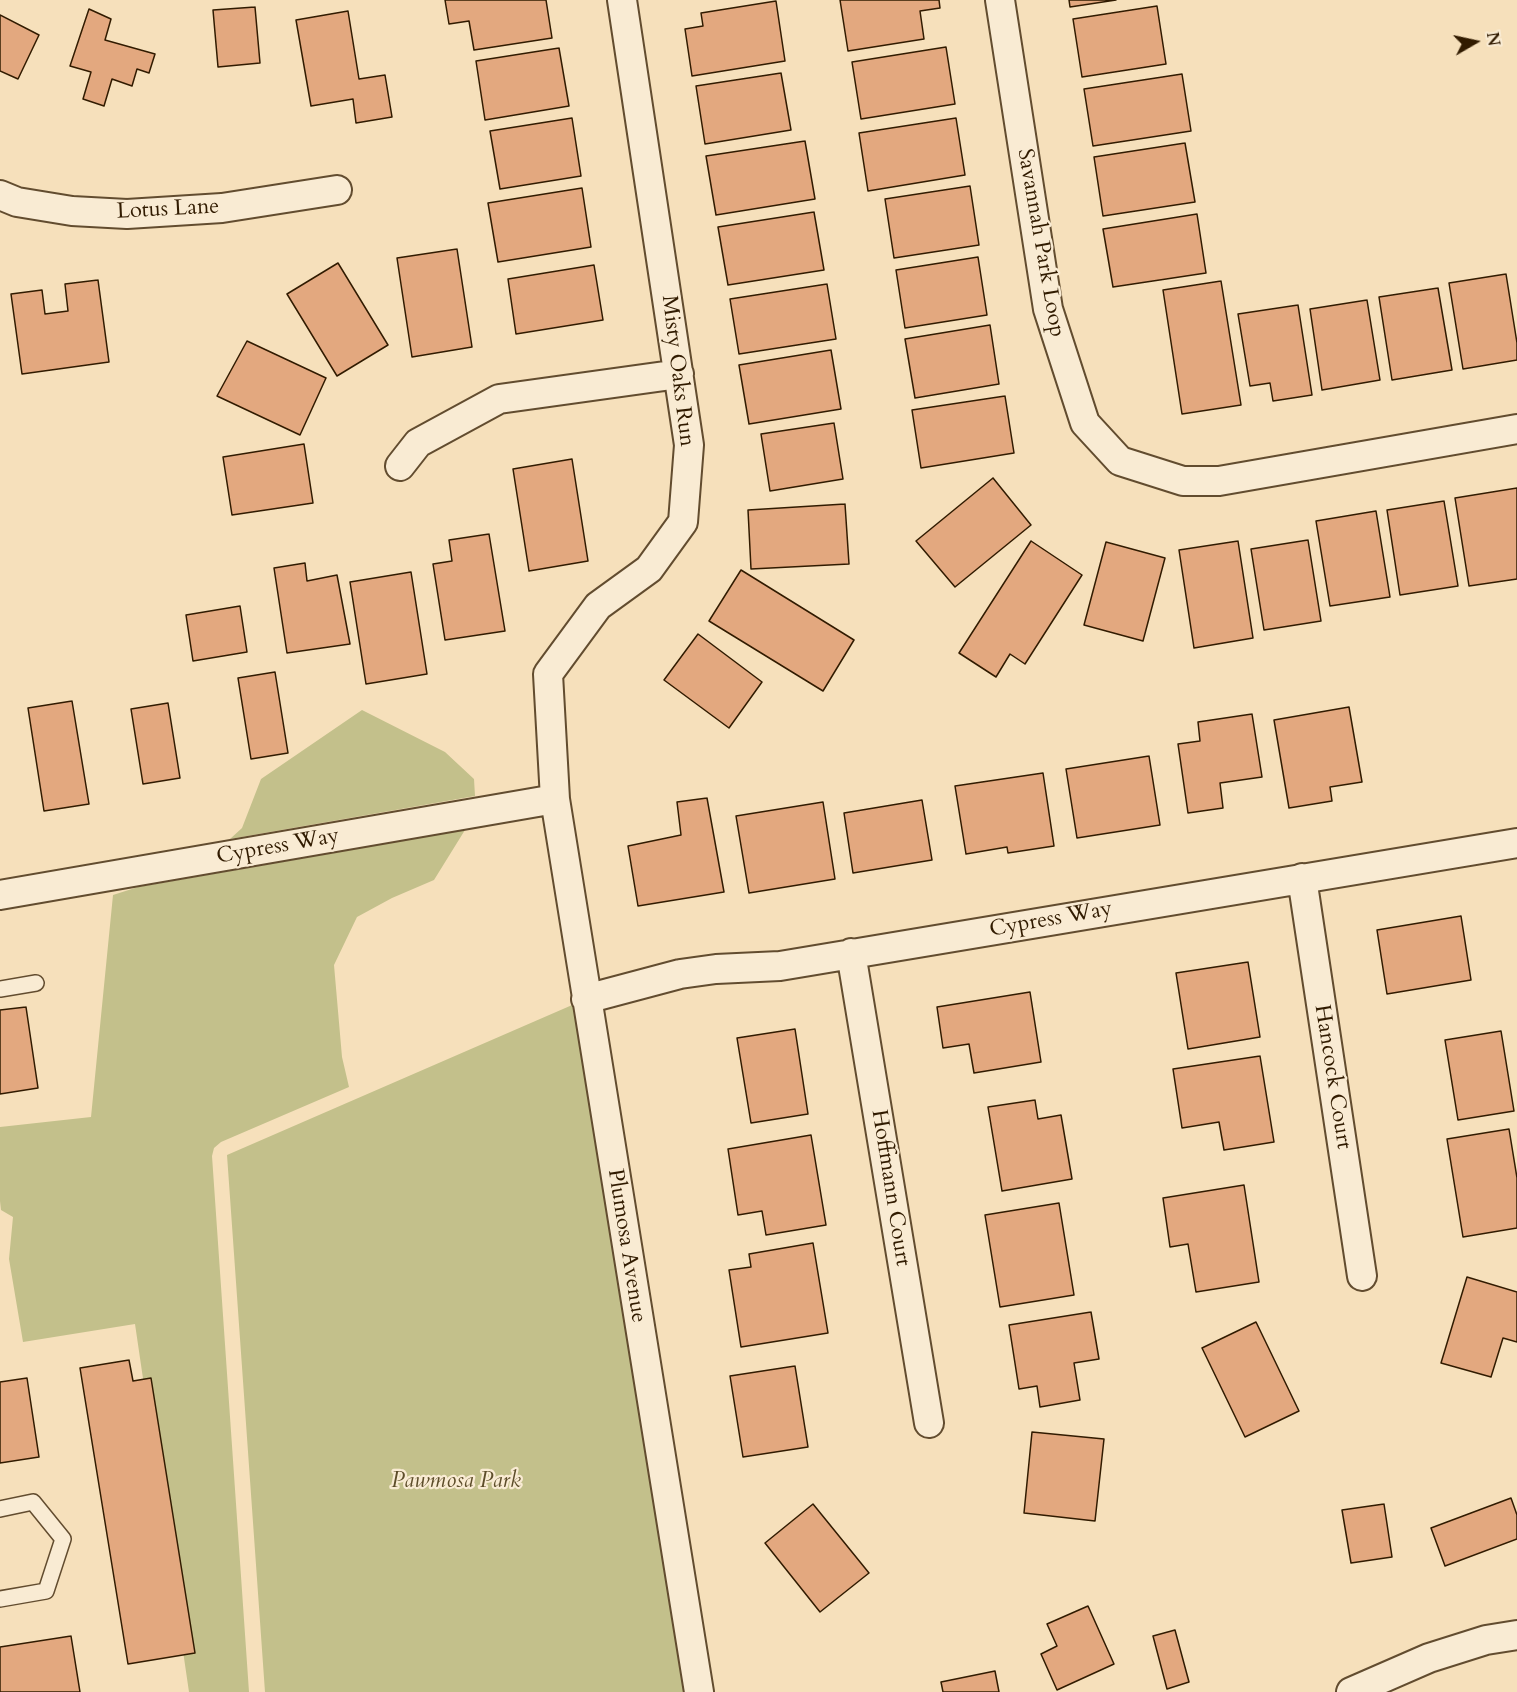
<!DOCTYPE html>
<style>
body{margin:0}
#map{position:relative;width:1517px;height:1692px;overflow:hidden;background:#f6e0bb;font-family:Cardo,serif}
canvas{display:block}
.north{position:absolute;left:1445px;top:12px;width:60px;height:60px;-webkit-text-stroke:4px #f9ebd3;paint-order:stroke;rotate:81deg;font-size:16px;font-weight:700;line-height:24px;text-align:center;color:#311b00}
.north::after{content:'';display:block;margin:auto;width:21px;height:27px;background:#311b00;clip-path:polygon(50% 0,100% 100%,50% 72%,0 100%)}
</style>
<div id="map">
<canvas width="1517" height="1692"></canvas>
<div class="north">N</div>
</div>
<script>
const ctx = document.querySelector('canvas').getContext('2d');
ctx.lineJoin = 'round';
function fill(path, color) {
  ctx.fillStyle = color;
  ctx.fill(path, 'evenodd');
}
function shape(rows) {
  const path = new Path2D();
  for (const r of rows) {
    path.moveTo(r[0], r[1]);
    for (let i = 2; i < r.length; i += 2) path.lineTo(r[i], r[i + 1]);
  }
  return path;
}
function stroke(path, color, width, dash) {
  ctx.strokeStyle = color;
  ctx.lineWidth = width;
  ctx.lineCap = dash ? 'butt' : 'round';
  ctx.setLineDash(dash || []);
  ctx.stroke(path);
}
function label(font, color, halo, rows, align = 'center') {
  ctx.font = font + ' Cardo,serif';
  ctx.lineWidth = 4.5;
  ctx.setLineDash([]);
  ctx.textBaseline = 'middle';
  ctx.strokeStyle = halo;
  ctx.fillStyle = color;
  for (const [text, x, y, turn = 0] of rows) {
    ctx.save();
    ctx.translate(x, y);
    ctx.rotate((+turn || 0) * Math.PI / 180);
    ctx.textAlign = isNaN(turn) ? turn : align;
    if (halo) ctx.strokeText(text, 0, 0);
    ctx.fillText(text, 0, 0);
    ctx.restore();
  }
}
fill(shape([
 [362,710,445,752,474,779,475,796,230,839,242,828,261,779],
 [465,830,434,880,392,898,357,917,334,965,342,1057,349,1087,221,1142,214,1148,212,1156,249,1692,189,1692,135,1324,23,1342,9,1259,13,1217,1,1210,0,1201,0,1127,91,1117,113,895,138,887],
 [586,999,699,1692,265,1692,227,1155]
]), '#c3c08b');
const building = shape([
 [445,0,546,0,552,38,474,50,469,21,449,24,445,0],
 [840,0,939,0,940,8,920,11,924,39,848,51,840,0],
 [1069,0,1116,0,1070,7,1069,0],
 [776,1,785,61,692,76,685,29,703,26,701,13,776,1],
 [1157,6,1166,64,1082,77,1073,19,1157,6],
 [255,7,260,63,218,67,213,10,255,7],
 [89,9,111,19,105,40,155,54,149,73,137,69,132,86,112,79,104,106,83,99,91,72,70,66,89,9],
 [348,11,359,79,385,75,392,117,356,123,353,99,311,106,296,20,348,11],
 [0,15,39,35,18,79,0,71,0,15],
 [946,47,955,104,861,119,852,62,946,47],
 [559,48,569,106,485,120,476,61,559,48],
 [781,73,791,130,705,144,696,86,781,73],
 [1182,74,1191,131,1093,146,1084,89,1182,74],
 [572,118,581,176,500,189,490,131,572,118],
 [956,118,965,175,868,191,859,133,956,118],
 [805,141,815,199,716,215,706,156,805,141],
 [1185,143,1195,202,1103,216,1094,157,1185,143],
 [970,186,979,245,894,258,885,199,970,186],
 [582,188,591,247,498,262,488,203,582,188],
 [814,212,824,270,728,285,718,227,814,212],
 [1197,214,1206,273,1113,287,1103,229,1197,214],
 [457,249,472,347,412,357,397,258,457,249],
 [978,257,987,315,905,328,896,270,978,257],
 [338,263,388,345,337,376,287,294,338,263],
 [594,265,603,320,516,334,508,279,594,265],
 [1506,274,1517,343,1517,360,1463,369,1449,283,1506,274],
 [98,280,109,362,22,374,11,294,42,290,45,314,68,311,65,284,98,280],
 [1221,281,1241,405,1182,414,1163,290,1221,281],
 [827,284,836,339,739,354,730,299,827,284],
 [1438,288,1452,370,1392,380,1379,297,1438,288],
 [1367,300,1380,380,1322,390,1310,309,1367,300],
 [1298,305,1312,395,1273,401,1270,383,1250,386,1238,314,1298,305],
 [990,325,999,384,915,398,905,339,990,325],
 [247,341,326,378,300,435,217,396,247,341],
 [831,350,841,409,749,424,739,365,831,350],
 [1005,396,1014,453,921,468,912,410,1005,396],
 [834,423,843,479,770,491,761,434,834,423],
 [304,444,313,503,232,515,223,457,304,444],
 [572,459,588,561,529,571,513,469,572,459],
 [993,478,1031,525,955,587,916,541,993,478],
 [1517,488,1517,579,1469,586,1455,498,1517,488],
 [1444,501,1458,586,1400,595,1387,510,1444,501],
 [845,504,849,564,751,569,748,510,845,504],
 [1376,511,1390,597,1330,606,1316,521,1376,511],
 [489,534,505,631,445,640,433,564,452,561,449,540,489,534],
 [1308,540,1321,621,1264,630,1251,549,1308,540],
 [1031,541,1082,575,1025,664,1010,654,996,677,959,653,1031,541],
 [1238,541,1253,638,1194,648,1179,550,1238,541],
 [1106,542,1165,558,1143,641,1084,625,1106,542],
 [305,563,307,581,337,575,350,644,287,653,274,568,305,563],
 [741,570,854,640,823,691,709,621,741,570],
 [411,572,427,674,366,684,350,582,411,572],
 [240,606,247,652,193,661,186,615,240,606],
 [698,634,762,682,729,728,664,680,698,634],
 [275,672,288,753,251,759,238,678,275,672],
 [72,701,89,804,44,811,28,708,72,701],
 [168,703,180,778,143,784,131,709,168,703],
 [1349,707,1362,782,1330,787,1332,801,1289,808,1274,720,1349,707],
 [1252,714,1262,777,1220,783,1223,808,1188,813,1178,744,1200,741,1198,722,1252,714],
 [1149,756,1160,825,1077,838,1066,769,1149,756],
 [1043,773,1054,846,1008,853,1007,847,966,854,955,786,1043,773],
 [707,798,724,892,638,906,628,846,681,835,677,802,707,798],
 [922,800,932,860,853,873,844,813,922,800],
 [823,802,835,879,749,893,736,816,823,802],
 [1461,916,1471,980,1387,994,1377,930,1461,916],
 [1248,962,1260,1037,1188,1049,1176,973,1248,962],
 [1030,992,1041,1062,974,1073,969,1044,943,1048,937,1007,1030,992],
 [26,1007,38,1088,0,1094,0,1010,26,1007],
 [795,1029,808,1114,751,1123,737,1038,795,1029],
 [1501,1031,1514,1111,1458,1120,1445,1040,1501,1031],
 [1260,1056,1274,1142,1224,1150,1219,1122,1182,1128,1173,1069,1260,1056],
 [1035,1100,1038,1119,1061,1115,1072,1179,1002,1191,988,1107,1035,1100],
 [1509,1129,1517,1178,1517,1228,1463,1237,1447,1139,1509,1129],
 [811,1135,826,1225,766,1235,762,1211,738,1215,728,1149,811,1135],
 [1244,1185,1259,1282,1196,1292,1188,1244,1170,1247,1163,1198,1244,1185],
 [1059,1203,1074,1295,1000,1307,985,1215,1059,1203],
 [813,1243,828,1333,741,1347,729,1270,751,1267,749,1254,813,1243],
 [1467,1277,1517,1292,1517,1342,1503,1338,1491,1377,1441,1363,1467,1277],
 [1091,1312,1099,1359,1074,1363,1080,1400,1040,1407,1037,1386,1019,1389,1009,1325,1091,1312],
 [1256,1322,1299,1411,1245,1437,1202,1348,1256,1322],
 [129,1360,133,1381,151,1378,195,1653,128,1664,80,1368,129,1360],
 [795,1366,808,1447,743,1457,730,1376,795,1366],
 [27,1378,39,1457,0,1463,0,1382,27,1378],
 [1032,1432,1104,1439,1095,1521,1024,1513,1032,1432],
 [1511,1498,1517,1515,1517,1539,1445,1566,1431,1528,1511,1498],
 [813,1504,869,1573,820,1612,765,1543,813,1504],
 [1384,1504,1392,1557,1351,1563,1342,1510,1384,1504],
 [1088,1606,1114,1664,1057,1690,1041,1654,1057,1646,1047,1624,1088,1606],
 [1175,1630,1189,1682,1167,1689,1153,1636,1175,1630],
 [71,1636,80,1692,0,1692,0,1647,71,1636],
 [995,1671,999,1692,943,1692,941,1682,995,1671]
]);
fill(building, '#e3a87f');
stroke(building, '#311b00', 1.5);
const service = shape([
 [0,989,36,983],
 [0,1509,33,1502,63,1539,46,1591,0,1599]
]);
const minor = shape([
 [622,0,689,445,683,522,649,569,598,606,548,674,555,799,699,1692],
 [1000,0,1048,309,1085,423,1120,461,1183,481,1219,481,1517,429],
 [0,195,17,202,72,211,127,214,222,208,337,190],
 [400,466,418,443,499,399,679,374],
 [1302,878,1362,1276],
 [0,895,555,799],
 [851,953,929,1423],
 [586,999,680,974,716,969,780,966,1517,843],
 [1351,1692,1429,1658,1486,1640,1517,1635]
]);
stroke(service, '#624c2f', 18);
stroke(minor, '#624c2f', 32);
stroke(service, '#f9ebd3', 15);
stroke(minor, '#f9ebd3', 28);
label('22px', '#311b00', '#f9ebd3', [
 ["Lotus Lane",168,210,-3],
 ["Savannah Park Loop",1040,243,80],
 ["Misty Oaks Run",677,371,83],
 ["Cypress Way",278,847,-10],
 ["Cypress Way",1051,920,-10],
 ["Hancock Court",1332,1077,81],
 ["Hoffmann Court",890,1188,81],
 ["Plumosa Avenue",626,1246,81]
]);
label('italic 22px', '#5d4d2a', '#f9ebd3', [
 ["Pawmosa Park",456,1482]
]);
</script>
